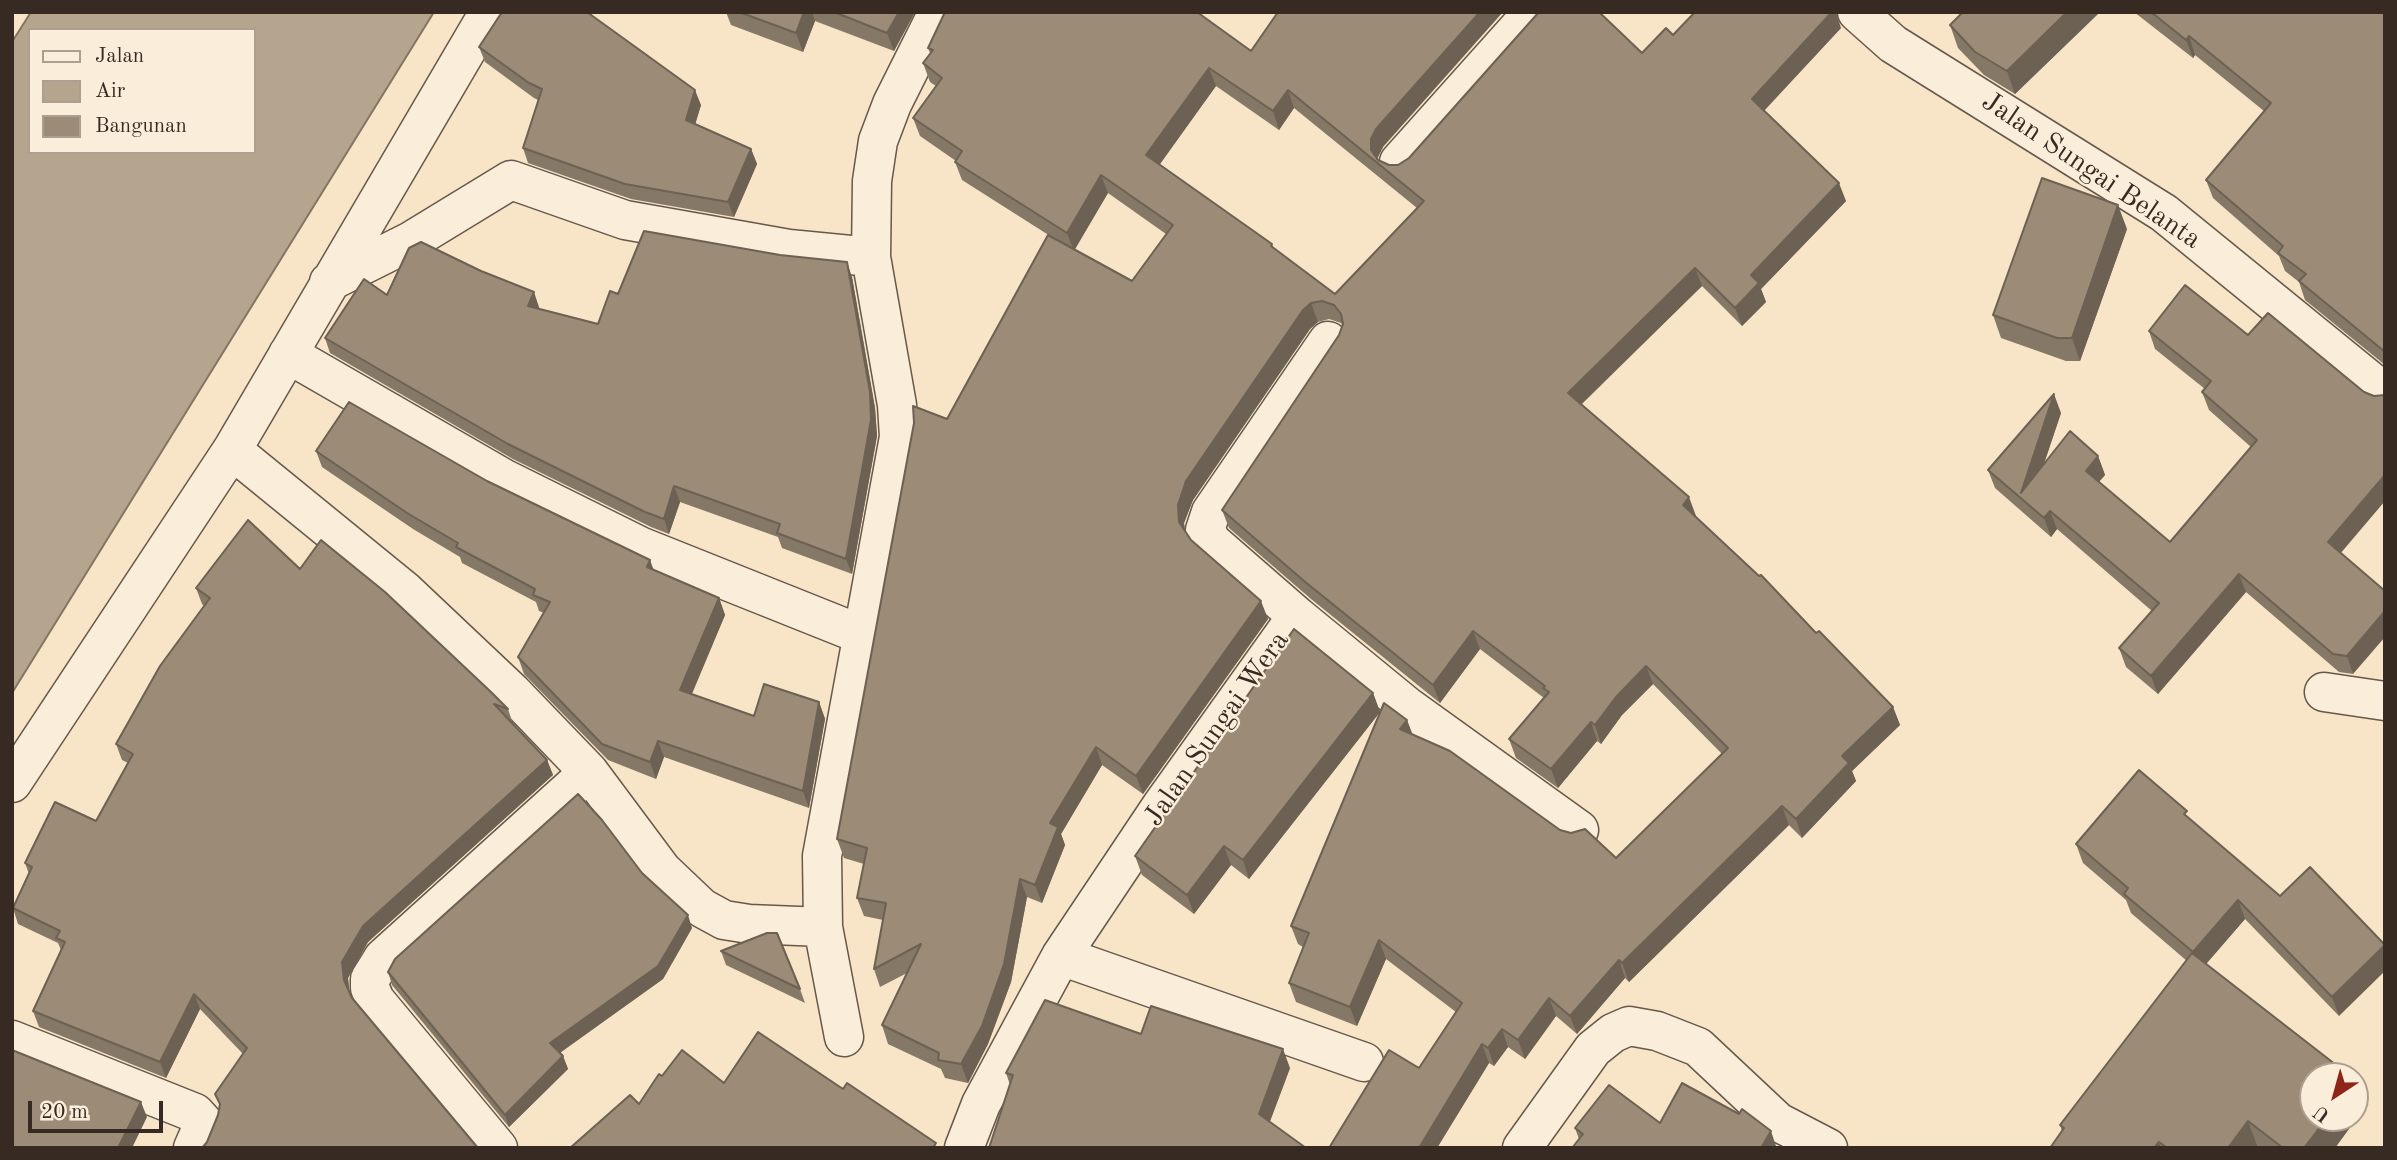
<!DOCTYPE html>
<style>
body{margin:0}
#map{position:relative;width:2397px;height:1160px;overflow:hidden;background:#f8e4c6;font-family:"Old Standard TT",serif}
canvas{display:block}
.frame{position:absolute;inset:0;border:14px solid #362a22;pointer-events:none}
.legend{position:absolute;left:28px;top:28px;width:228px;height:126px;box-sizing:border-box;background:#faedda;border:2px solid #ac9f90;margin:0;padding:9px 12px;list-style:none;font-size:21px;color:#362a22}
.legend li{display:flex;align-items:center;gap:14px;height:35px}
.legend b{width:35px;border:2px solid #ac9f90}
.north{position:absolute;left:2299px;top:1062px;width:70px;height:70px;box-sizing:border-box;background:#faedda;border:2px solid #ac9f90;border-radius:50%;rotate:216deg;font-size:19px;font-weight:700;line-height:28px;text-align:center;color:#362a22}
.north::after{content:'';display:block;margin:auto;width:24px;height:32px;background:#8f2418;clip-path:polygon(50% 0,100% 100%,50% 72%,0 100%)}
.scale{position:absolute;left:28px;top:1101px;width:135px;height:32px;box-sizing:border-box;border:4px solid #362a22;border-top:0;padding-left:9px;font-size:21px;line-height:24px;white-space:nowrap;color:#362a22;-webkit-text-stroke:5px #faedda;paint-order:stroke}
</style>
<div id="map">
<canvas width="2397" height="1160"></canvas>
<div class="frame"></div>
<ul class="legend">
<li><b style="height:9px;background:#faedda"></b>Jalan</li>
<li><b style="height:19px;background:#b6a58e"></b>Air</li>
<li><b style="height:19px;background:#9b8b77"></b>Bangunan</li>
</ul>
<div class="north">U</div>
<div class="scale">20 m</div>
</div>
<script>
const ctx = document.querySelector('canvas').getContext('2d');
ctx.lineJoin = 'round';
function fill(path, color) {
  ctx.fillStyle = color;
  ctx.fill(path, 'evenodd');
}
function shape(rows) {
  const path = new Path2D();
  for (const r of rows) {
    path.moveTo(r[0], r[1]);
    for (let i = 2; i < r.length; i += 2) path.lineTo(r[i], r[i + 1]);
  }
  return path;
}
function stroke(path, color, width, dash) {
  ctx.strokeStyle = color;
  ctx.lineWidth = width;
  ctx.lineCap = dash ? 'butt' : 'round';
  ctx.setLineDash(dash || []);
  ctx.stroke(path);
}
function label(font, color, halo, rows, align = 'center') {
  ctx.font = font + ' "Old Standard TT",serif';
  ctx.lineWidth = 5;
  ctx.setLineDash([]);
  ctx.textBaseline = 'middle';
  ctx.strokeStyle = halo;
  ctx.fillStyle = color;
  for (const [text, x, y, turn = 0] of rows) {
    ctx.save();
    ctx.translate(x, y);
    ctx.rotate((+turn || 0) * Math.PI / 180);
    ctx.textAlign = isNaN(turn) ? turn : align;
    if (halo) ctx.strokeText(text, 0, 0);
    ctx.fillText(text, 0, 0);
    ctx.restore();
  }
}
const water = shape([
 [31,12,434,12,12,693,12,42,31,12],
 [30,30,254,30,254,152,30,152,30,30]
]);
fill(water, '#b6a58e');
stroke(water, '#837463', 2);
const minor = shape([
 [1857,12,1893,44,2164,213,2385,393],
 [1399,162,1533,12],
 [329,282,411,241,511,180,625,220,789,249,871,257],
 [288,354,503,478,642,547,860,634],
 [232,450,489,12],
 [1297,616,1408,707,1579,830],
 [2324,692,2385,701],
 [12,783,232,450,405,591,512,692,589,772,662,870,702,908,724,920,749,924,823,927,822,856,899,437,897,405,871,257,872,181,878,141,892,104,938,12],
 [823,927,844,1037],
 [1061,956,1364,1062],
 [12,1040,195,1113,204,1123,193,1148],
 [498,1148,375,1000,370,988,370,979,383,958,589,772],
 [964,1148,981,1104,1061,956,1162,805,1297,616,1212,542,1205,530,1211,512,1328,341],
 [1522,1148,1593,1049,1613,1033,1629,1026,1657,1031,1698,1047,1778,1122,1828,1148]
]);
stroke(minor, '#66584b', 41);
stroke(minor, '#faedda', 38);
fill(shape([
 [726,12,915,12,894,51,815,21,803,52,731,25],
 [1197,12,1383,147,1378,157,1378,160,1389,165,1398,165,1642,53,1673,35,1841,28,1764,111,1846,201,1761,289,1766,302,1742,326,1702,286,1581,405,1696,516,1695,517,1816,633,1893,707,1900,725,1852,771,1856,781,1802,838,1789,825,1629,982,1625,978,1577,1034,1556,1016,1525,1059,1508,1047,1494,1066,1489,1063,1437,1148,1329,1148,1419,1068,1456,1012,1386,959,1357,1026,1296,1002,1289,983,1303,947,1298,944,1291,926,1407,720,1412,735,1560,830,1616,858,1722,754,1653,684,1622,715,1601,744,1597,741,1558,788,1516,758,1509,739,1544,698,1480,649,1440,703,1311,599,1229,528,1222,510,1339,335,1342,325,1341,323,1329,319,1318,322,1310,329,1193,500,1184,523,1185,531,1191,540,1268,619,1143,794,1102,765,1061,834,1065,845,1042,903,1027,897,1011,982,988,1044,968,1083,945,1078,941,1069,888,1044,882,1025,907,973,880,987,874,969,883,920,864,916,857,898,864,864,844,858,837,839,947,419,1058,241,962,180,955,162,956,161,920,136,913,118,936,86,930,82,923,63,930,53,928,48],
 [1216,86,1279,130,1294,108,1417,208,1335,294,1274,249,1272,244,1159,164],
 [1108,193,1166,234,1132,281,1074,250],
 [1963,12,2100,12,2015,94,1984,75,1958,48,1950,25],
 [2134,12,2385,12,2385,365,2305,300,2299,282,2285,271,2279,256,2213,198,2206,180,2264,111,2195,55,2193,58],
 [479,47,701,105,695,124,751,149,757,164,734,217,631,199,528,163,523,148,538,100,534,98,485,62],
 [2127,229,2080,361,2066,361,2001,338,1993,315],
 [852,277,875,408,877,436,852,574,782,548,778,537,680,502,669,534,651,527,513,459,330,353,325,338,387,295,539,307,538,309,598,324,618,294],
 [2149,331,2248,335,2374,396,2341,553,2353,674,2339,672,2246,592,2158,694,2126,667,2119,648,2152,611,2057,529,2051,537,1995,488,1988,470,2061,413,2043,465,2098,456,2105,475,2099,482,2170,542,2251,447,2209,410,2202,392,2205,389,2155,349],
 [316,451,487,481,654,570,719,598,725,615,692,694,754,716,819,702,825,719,809,808,664,757,656,779,608,760,524,674,518,657,544,613,539,611,536,602,462,563,460,557,413,529,322,467],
 [300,569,508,709,513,724,547,760,553,775,368,942,348,978,349,992,207,1142,218,1115,220,1106,215,1094,243,1054,200,1009,166,1078,39,1027,33,1011,61,950,58,943,18,924,13,908,29,874,25,863,96,821,128,763,122,760,116,744,204,606,202,604,196,588],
 [1373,693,1380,712,1249,879,1231,865,1194,914,1142,875,1135,856],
 [2190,820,2280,896,2310,867,2339,1016,2245,919,2206,964,2350,1076,2359,1102,2359,1115,2335,1148,2050,1148,2062,1131,2060,1125,2187,961,2131,913,2126,900,2083,863,2076,844],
 [642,873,692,928,663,979,560,1053,563,1056,568,1069,509,1127,392,985,388,972],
 [721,951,800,989,805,1003,726,965],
 [1141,1034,1290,1068,1270,1121,1010,1085,1006,1073],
 [1660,1123,1776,1146,1775,1148,1572,1148,1579,1139,1575,1128]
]), '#857866');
fill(shape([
 [804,12,812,12,815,21,803,52,796,33],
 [899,12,915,12,894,51,887,33],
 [1480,12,1503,12,1383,147,1378,157,1378,163,1371,150,1371,139,1376,129],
 [1832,12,1836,12,1841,28,1758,117,1752,99],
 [2067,12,2100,12,2015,94,2007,71],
 [2189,36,2195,55,2193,58,2186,40],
 [1209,68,1216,86,1153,174,1146,155],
 [695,90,701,105,692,135,686,120],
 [1288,90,1294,108,1279,130,1273,111],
 [751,149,757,164,734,217,728,202],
 [1101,175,1108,193,1074,251,1067,233],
 [1839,183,1846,201,1761,289,1766,302,1742,326,1735,308,1751,275],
 [2118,205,2127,229,2080,361,2072,338],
 [847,262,852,277,875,408,877,436,852,574,846,559],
 [1695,268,1702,286,1574,411,1568,393],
 [534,292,539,307,534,321,528,306],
 [1311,303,1318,322,1310,329,1193,500,1184,523,1186,541,1179,522,1178,505,1186,481,1303,310],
 [2054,394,2061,413,2030,506,2021,493],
 [2098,456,2105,475,2092,489,2086,471],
 [2385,475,2385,501,2334,561,2328,542],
 [674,486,680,502,669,534,664,519],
 [1689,497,1696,516,1690,524,1683,505],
 [2050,511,2057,529,2051,537,2044,518],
 [650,560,656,576,647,567],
 [2239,574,2246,592,2158,694,2151,676],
 [719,598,725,615,686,707,680,690],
 [1261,601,1268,619,1143,794,1136,776],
 [2385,611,2385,637,2353,674,2347,656],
 [1473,631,1480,649,1440,703,1433,685],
 [1646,666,1653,684,1622,715,1601,744,1595,725,1616,697],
 [1373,693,1380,712,1249,879,1243,860],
 [819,702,825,719,809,808,803,791],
 [1893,707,1900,725,1852,771,1856,781,1802,838,1796,819,1842,756],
 [1407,720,1414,738,1400,729],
 [1591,722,1597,741,1558,788,1551,769],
 [658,741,664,757,656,779,650,762],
 [1096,747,1102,765,1061,834,1065,845,1042,903,1035,885,1050,823],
 [547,760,553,775,368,942,348,978,350,996,344,980,342,962,363,926],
 [1782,806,1789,825,1629,982,1622,963],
 [1224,846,1231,865,1194,914,1187,895],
 [1020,879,1027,897,1011,982,988,1044,968,1083,961,1064],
 [2238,900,2245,919,2200,971,2193,952],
 [688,915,692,928,663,979,555,1056,550,1043],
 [1379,940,1386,959,1357,1026,1350,1007],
 [2385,945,2385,971,2339,1016,2332,997],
 [1619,960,1625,978,1577,1034,1570,1016],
 [194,994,200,1009,166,1078,160,1062],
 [1549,998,1556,1016,1525,1059,1518,1040],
 [1502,1029,1508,1047,1494,1066,1488,1048],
 [1482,1044,1489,1063,1437,1148,1419,1148],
 [1283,1049,1290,1068,1266,1132,1259,1114],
 [563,1056,568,1069,509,1127,505,1115],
 [2355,1090,2359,1102,2359,1115,2335,1148,2304,1148,2327,1118,2355,1118],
 [141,1102,147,1117,132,1148,118,1148],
 [2248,1121,2258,1148,2228,1148],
 [1771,1131,1776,1146,1775,1148,1761,1148],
 [2159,1142,2161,1148,2154,1148]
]), '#6c6153');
const building = shape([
 [502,12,587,12,695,90,686,120,751,149,728,202,625,184,523,148,542,89,529,83,479,47,502,12],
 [739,12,804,12,796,33,739,12],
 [834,12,899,12,887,33,834,12],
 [945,12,1197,12,1251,51,1278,12,1480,12,1376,129,1371,139,1371,150,1378,160,1389,165,1398,165,1409,158,1539,12,1599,12,1642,53,1666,28,1673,35,1695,12,1832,12,1752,99,1839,183,1751,275,1759,283,1735,308,1695,268,1568,393,1689,497,1683,505,1759,576,1761,575,1816,633,1819,631,1893,707,1842,756,1849,763,1796,819,1782,806,1622,963,1619,960,1570,1016,1549,998,1518,1040,1502,1029,1488,1048,1482,1044,1419,1148,1329,1148,1389,1050,1419,1068,1462,1003,1379,940,1350,1007,1289,983,1309,933,1291,926,1384,703,1407,720,1400,729,1450,751,1560,830,1571,833,1585,829,1616,858,1728,748,1646,666,1616,697,1595,725,1591,722,1551,769,1509,739,1549,692,1543,688,1545,686,1473,631,1433,685,1304,581,1222,510,1339,335,1343,324,1341,314,1334,305,1322,301,1311,303,1303,310,1186,481,1178,505,1179,522,1191,540,1261,601,1136,776,1096,747,1050,823,1058,827,1035,885,1020,879,1004,964,982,1026,961,1064,938,1060,939,1053,882,1025,921,944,874,969,886,903,857,898,867,848,837,839,914,423,913,406,947,419,1048,235,1132,281,1173,225,1101,175,1067,233,955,162,962,151,913,118,942,78,923,63,933,50,928,48,945,12],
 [1209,68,1273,111,1288,90,1424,201,1335,294,1271,246,1272,244,1146,155,1209,68],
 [1963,12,2067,12,2007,71,1975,52,1950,25,1963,12],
 [2151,12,2385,12,2385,352,2299,281,2306,274,2278,253,2283,246,2206,180,2271,103,2189,36,2186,40,2151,12],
 [2042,178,2118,205,2072,338,2057,338,1993,315,2042,178],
 [644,231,780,255,847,262,870,392,871,420,846,559,777,533,780,524,674,486,664,519,645,512,508,444,325,338,364,279,387,295,409,248,421,242,481,271,534,292,528,306,598,324,610,291,618,294,644,231],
 [2185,285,2248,335,2268,313,2364,392,2374,396,2385,395,2385,475,2328,542,2385,591,2385,611,2347,656,2333,654,2239,574,2151,676,2119,648,2159,603,2050,511,2044,518,1988,470,2054,394,2021,493,2070,431,2098,456,2086,471,2170,542,2257,440,2202,392,2211,381,2149,331,2185,285],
 [349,402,487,481,650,560,647,567,719,598,680,690,754,716,764,684,819,702,803,791,658,741,650,762,602,744,518,657,550,602,533,595,535,589,456,547,458,543,407,513,316,451,349,402],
 [248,520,300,569,321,540,385,592,491,692,508,709,494,704,547,760,363,926,342,962,344,980,352,998,478,1148,202,1148,207,1142,218,1115,220,1104,215,1094,247,1048,194,994,160,1062,33,1011,65,942,56,938,60,931,13,908,32,867,25,863,55,802,96,821,133,754,116,744,160,666,210,598,196,588,248,520],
 [1294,629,1373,693,1243,860,1224,846,1187,895,1135,856,1294,629],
 [2139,770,2187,811,2184,814,2280,896,2310,867,2385,945,2332,997,2238,900,2193,952,2124,894,2128,888,2076,844,2139,770],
 [578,794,602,820,642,873,688,915,658,966,550,1043,563,1056,505,1115,388,972,395,959,578,794],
 [767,933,777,933,800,989,721,951,767,933],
 [2192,953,2349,1075,2349,1076,2313,1076,2313,1118,2327,1118,2304,1148,2283,1148,2248,1121,2228,1148,2167,1148,2159,1142,2154,1148,2050,1148,2064,1128,2060,1125,2192,953],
 [1045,1000,1141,1034,1151,1006,1283,1049,1259,1114,1306,1148,989,1148,1013,1075,1006,1073,1045,1000],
 [758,1032,843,1089,847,1083,936,1143,933,1148,570,1148,630,1095,639,1104,659,1074,662,1076,682,1050,724,1083,758,1032],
 [12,1050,141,1102,118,1148,12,1148,12,1050],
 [1682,1083,1739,1114,1742,1109,1771,1131,1761,1148,1572,1148,1583,1134,1575,1128,1609,1085,1660,1123,1682,1083]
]);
fill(building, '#9b8b77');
stroke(building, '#6c6153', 2);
label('28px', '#362a22', '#faedda', [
 ["Jalan Sungai Belanta",2091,171,34],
 ["Jalan Sungai Wera",1217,729,-55]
]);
</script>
